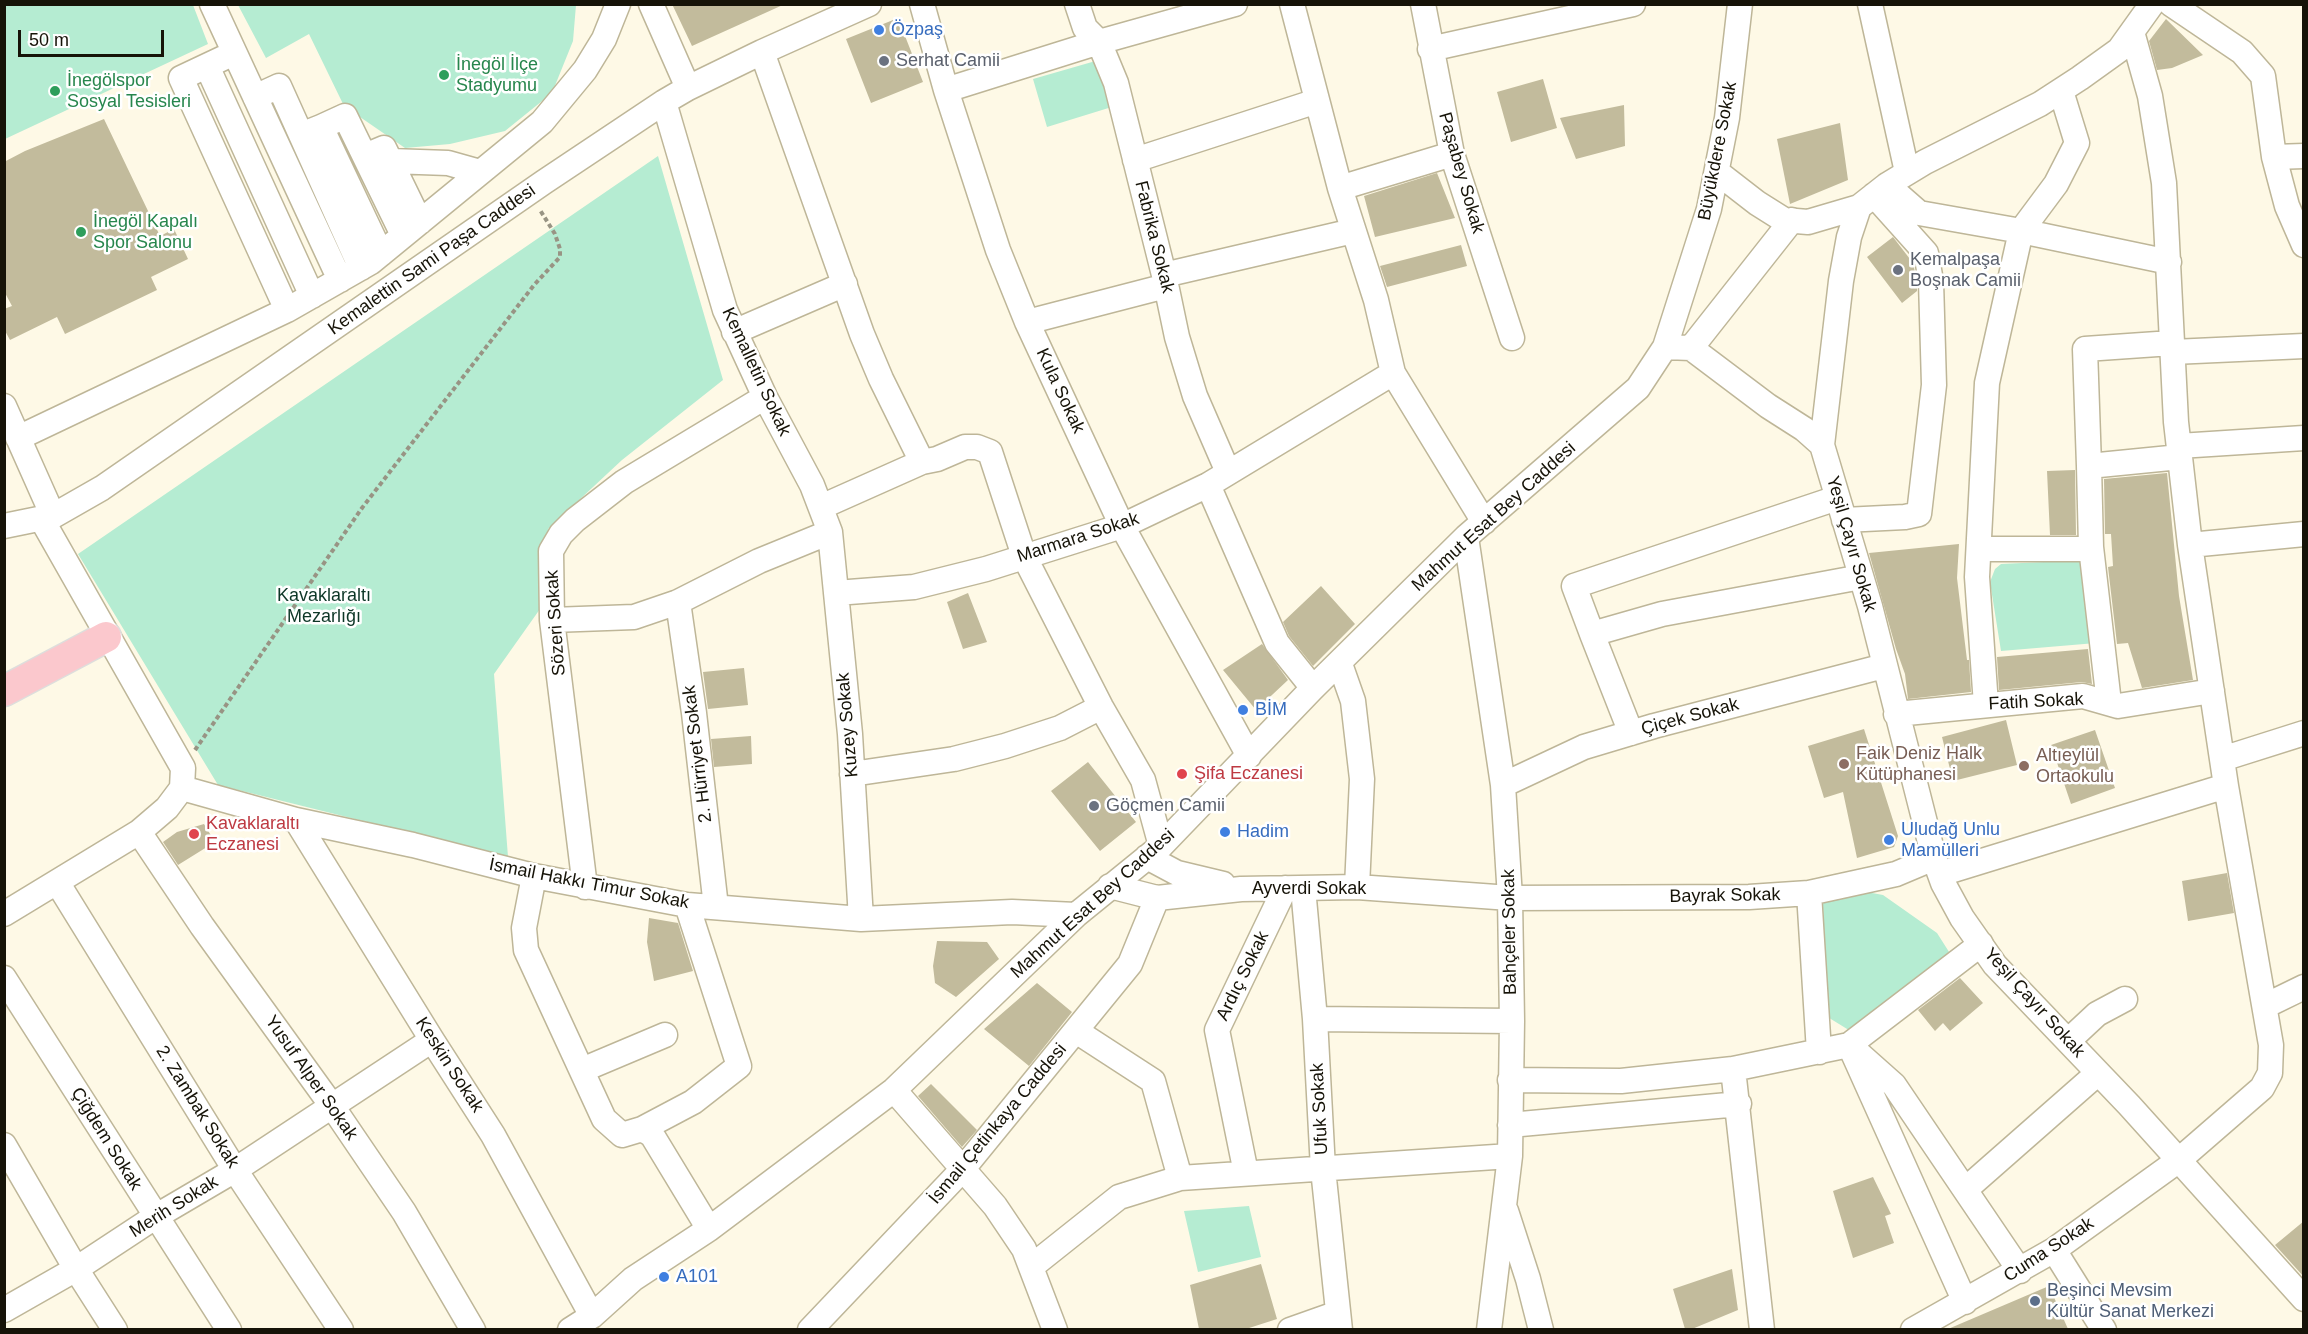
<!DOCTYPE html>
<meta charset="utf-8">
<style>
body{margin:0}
#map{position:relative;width:2308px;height:1334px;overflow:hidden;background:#fef9e6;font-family:Helvetica,sans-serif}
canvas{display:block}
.frame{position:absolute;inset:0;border:6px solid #161308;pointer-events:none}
.scale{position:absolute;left:18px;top:30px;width:146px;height:27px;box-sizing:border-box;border:3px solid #161308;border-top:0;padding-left:8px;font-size:18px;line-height:21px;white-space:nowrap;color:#161308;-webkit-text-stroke:4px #fff;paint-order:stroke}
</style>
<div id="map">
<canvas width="2308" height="1334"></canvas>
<div class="frame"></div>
<div class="scale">50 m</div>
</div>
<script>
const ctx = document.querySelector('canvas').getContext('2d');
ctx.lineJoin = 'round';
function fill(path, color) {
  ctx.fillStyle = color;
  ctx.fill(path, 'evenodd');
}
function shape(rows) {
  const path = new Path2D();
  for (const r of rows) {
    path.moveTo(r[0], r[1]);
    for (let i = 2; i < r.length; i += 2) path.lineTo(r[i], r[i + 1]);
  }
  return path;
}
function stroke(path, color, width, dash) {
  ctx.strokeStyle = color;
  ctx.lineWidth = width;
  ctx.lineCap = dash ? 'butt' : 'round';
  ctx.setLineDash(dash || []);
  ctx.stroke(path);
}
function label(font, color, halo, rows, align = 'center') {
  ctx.font = font + ' Helvetica,sans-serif';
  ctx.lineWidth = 5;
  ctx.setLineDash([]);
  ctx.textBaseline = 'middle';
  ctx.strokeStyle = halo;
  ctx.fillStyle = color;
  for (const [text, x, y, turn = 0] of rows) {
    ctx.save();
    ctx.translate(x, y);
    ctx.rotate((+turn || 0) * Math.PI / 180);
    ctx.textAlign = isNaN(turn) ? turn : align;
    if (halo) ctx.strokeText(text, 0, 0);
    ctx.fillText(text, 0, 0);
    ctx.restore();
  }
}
fill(shape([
 [4,5,193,5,208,44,5,139],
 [238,5,576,5,573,41,552,93,505,131,450,144,405,148,344,106,309,34,266,58],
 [1099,60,1115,106,1047,127,1033,79],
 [658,156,723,380,622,460,548,529,540,609,494,674,508,857,218,785,78,554],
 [2086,560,2096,643,2001,651,1990,582,1995,569,2001,564],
 [1856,890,1883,895,1937,933,1951,955,1852,1032,1826,1016,1823,904,1830,896],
 [1249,1206,1261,1257,1198,1272,1184,1211]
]), '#b5ecd2');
fill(shape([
 [672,4,785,4,692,46],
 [898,18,923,82,871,103,846,39],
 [2166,19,2203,55,2172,68,2157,70,2149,41],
 [1543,79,1557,128,1511,142,1497,92],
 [1624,105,1625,146,1576,159,1560,118],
 [104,119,160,236,174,229,188,259,151,277,157,290,65,334,57,317,10,340,4,329,4,309,12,306,4,291,4,162,25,151],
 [1840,123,1848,180,1790,204,1777,139],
 [1437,173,1455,218,1375,237,1364,196],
 [1893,237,1913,263,1917,282,1917,291,1902,303,1867,257],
 [1461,245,1467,266,1387,287,1380,266],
 [2075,470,2076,535,2050,535,2047,471],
 [2167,473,2179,596,2193,680,2142,688,2128,643,2117,644,2108,567,2113,566,2111,534,2105,534,2104,479],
 [1959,544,1957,578,1967,660,1969,660,1971,692,1908,699,1905,674,1896,649,1869,553],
 [1321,586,1355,624,1313,666,1289,636,1283,622],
 [968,593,987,642,963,649,947,602],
 [1262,644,1288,680,1256,710,1223,670],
 [2088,649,2092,684,2082,682,1999,690,1997,657],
 [744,668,748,705,708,709,703,672],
 [2006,720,2017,765,1953,781,1942,737],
 [1864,729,1898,836,1894,847,1857,858,1843,792,1824,798,1808,746],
 [2095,730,2115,788,2071,804,2051,745],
 [751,736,752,764,714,767,711,739],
 [1088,762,1136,822,1100,851,1051,791],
 [204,824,215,842,178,865,163,842,177,832],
 [2227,873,2234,913,2188,921,2182,881],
 [649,918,678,923,693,971,654,981,647,942],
 [937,941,987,942,999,959,956,997,935,983,933,966],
 [1960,978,1983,1003,1950,1031,1943,1023,1935,1031,1918,1010],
 [1037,983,1072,1012,1029,1066,984,1029],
 [931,1084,977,1130,962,1147,918,1096],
 [1873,1177,1891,1214,1885,1216,1894,1243,1853,1258,1833,1191],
 [2304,1221,2304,1277,2275,1245],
 [1261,1264,1277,1319,1246,1329,1199,1329,1190,1285],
 [1732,1269,1738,1310,1692,1329,1685,1329,1673,1289],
 [2049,1286,2068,1329,1948,1329]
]), '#c2bb9c');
const minor = shape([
 [212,4,340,280],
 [651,4,688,88],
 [922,4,946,90,998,250,1027,322,1122,526,1249,756],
 [1077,4,1085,28,1099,42,1116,83,1164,275,1177,337,1195,396,1228,472],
 [1292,4,1340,188,1376,300,1393,373,1484,522],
 [1423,4,1452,154,1512,338],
 [1870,4,1907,172],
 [2171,4,2242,52,2263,76,2274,157,2287,206,2304,245],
 [1430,49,1633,4],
 [762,52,862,334,881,379,922,462,937,459,965,447,977,447,990,452,1024,556,1101,707,1143,780,1161,846],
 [234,53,181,78,287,310],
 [207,66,312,296],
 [946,90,1099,42,1235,4],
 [255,97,279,86,361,268],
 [664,102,725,310,765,397,812,485,830,532,850,734,861,919],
 [321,127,345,116,403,235],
 [301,135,321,127,381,254],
 [365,156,384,148,420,222],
 [2274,157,2304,156],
 [1135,160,1317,101],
 [391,161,448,163,480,172],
 [1717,172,1757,203,1784,220,1808,222,1859,207],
 [1887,185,1919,213,2021,231,2169,262],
 [1340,188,1452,154],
 [1164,275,1353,231],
 [1027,322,1166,286],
 [734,332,845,284],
 [1665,347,1691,348,1768,406,1804,429,1822,445,1870,606,1934,858,1943,883,1962,918,1995,965,2129,1105,2304,1299],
 [1691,348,1792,220],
 [2173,352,2304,346],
 [4,406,53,516],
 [18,438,287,310,371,262,542,122,585,70,604,39,618,4],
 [1822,445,1841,281,1849,237,1859,207,1887,185,1925,162,2040,104,2080,78,2119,50,2152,4],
 [2179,446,2304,438],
 [2089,466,2085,349,2172,343],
 [1208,485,1277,643,1313,688],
 [821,507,922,462],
 [41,518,183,768,182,788],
 [1844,520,1905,517,1919,514,1934,385,1931,281,1926,253,1874,195],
 [4,526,53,516,102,488,544,182,664,102,688,88,762,52,869,4],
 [1466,537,1503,785,1510,898,1512,1021,1510,1156,1489,1330],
 [2190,545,2304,534],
 [2091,547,2109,703],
 [1979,549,2080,549,2091,547,2089,466,2180,457],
 [836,593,914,587,986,569,1122,526,1208,485,1393,373],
 [678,602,694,713,716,907],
 [552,620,634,617,678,602,759,561,830,532],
 [1592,634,1574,586,1837,498],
 [1340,664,1353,701,1362,779,1357,887],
 [1986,705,1977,577,1987,383,2021,231,2056,184,2077,143,2061,91],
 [1896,714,2083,696,2118,706,2212,691],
 [1631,733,1592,634,1662,614,1861,577],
 [2222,759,2304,733],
 [852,774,954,759,1005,746,1060,728,1101,707],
 [1503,785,1584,747,1654,726,1884,666],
 [182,788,296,820,413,845,534,876,687,905,861,919,1012,912,1076,915],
 [296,820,432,1040,493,1135,592,1316],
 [139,832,202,926,332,1106,404,1212,473,1330],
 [1147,857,1177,873,1223,884],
 [1940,874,2226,786],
 [534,876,524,928,526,950,604,1119,622,1135,642,1129,652,1135,709,1229],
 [57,882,235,1170,341,1330],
 [1110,886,1157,898,1241,889,1357,887,1510,898,1749,897,1809,893,1896,874,1934,858],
 [585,887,552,620,551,551,561,534,575,520,624,482,765,397],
 [1303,888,1315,1019,1323,1169,1340,1330],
 [1809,893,1819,1052],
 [4,914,139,832,167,808,182,788],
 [4,978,229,1330],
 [2265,1006,2304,987],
 [1315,1019,1512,1021],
 [1076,1031,1153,1081,1180,1178],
 [2068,1041,2097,1014,2125,999],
 [1849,1045,1894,1085,2020,1271],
 [1853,1053,1965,1302],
 [1733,1069,1762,1330],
 [582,1070,665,1035],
 [1510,1080,1621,1081,1733,1069,1849,1045,1981,944],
 [894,1090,995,1206,1024,1249,1055,1330],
 [1510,1125,1739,1104],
 [642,1129,693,1102,739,1066,687,905],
 [4,1145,76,1269,115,1330],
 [1246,1173,1217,1030,1285,888],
 [1966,1189,2098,1073],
 [1506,1211,1528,1279,1541,1330],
 [2054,1250,2104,1330],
 [1031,1267,1119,1197,1180,1178,1510,1156],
 [4,1310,76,1269,155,1217,235,1170,432,1040],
 [570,1330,592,1316,633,1279,709,1229,894,1090,1076,915,1161,846,1313,688,1466,537,1638,388,1665,347,1709,209,1727,118,1740,4],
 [810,1330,962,1170,1130,964,1157,898],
 [1290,1330,1338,1313],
 [1913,1330,2054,1250,2179,1160,2262,1088,2270,1073,2271,1045,2226,786,2190,545,2176,422,2164,183,2150,96,2132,32]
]);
const major = shape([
 [4,691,106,637]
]);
stroke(minor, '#beb698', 27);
stroke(major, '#dededc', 33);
stroke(shape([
 [195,750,362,508,534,285,560,257,560,249,555,234,540,210]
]), '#989484', 4, [4.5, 3]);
stroke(minor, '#fff', 24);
stroke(major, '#fbc8cd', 30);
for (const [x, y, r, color] of [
 [879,30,6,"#3f7fe0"],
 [884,61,6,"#6b7280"],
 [444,75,6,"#2e9e5b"],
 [55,91,6,"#2e9e5b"],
 [81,232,6,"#2e9e5b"],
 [1898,270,6,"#6b7280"],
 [1243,710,6,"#3f7fe0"],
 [1844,764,6,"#8d6e63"],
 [2024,766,6,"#8d6e63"],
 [1182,774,6,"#e0444e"],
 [1094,806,6,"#6b7280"],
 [1225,832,6,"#3f7fe0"],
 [194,834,6,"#e0444e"],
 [1889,840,6,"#3f7fe0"],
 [664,1277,6,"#3f7fe0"],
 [2035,1301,6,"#5c6f8a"]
]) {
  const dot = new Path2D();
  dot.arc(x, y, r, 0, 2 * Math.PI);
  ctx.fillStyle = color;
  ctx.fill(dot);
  stroke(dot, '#fff', 2);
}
label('18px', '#366cbe', '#fff', [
 ["Özpaş",891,30],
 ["BİM",1255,710],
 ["Uludağ Unlu",1901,830],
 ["Mamülleri",1901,851],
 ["Hadim",1237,832],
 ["A101",676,1277]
], 'left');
label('18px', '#5b616d', '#fff', [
 ["Serhat Camii",896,61],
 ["Kemalpaşa",1910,260],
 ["Boşnak Camii",1910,281],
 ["Göçmen Camii",1106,806]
], 'left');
label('18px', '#27864d', '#fff', [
 ["İnegöl İlçe",456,65],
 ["Stadyumu",456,86],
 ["İnegölspor",67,81],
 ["Sosyal Tesisleri",67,102],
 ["İnegöl Kapalı",93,222],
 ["Spor Salonu",93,243]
], 'left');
label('18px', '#161308', '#fff', [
 ["Büyükdere Sokak",1718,151,-79],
 ["Paşabey Sokak",1461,173,74],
 ["Fabrika Sokak",1154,237,76],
 ["Kemalettin Sami Paşa Caddesi",432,260,-35],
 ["Kemalletin Sokak",756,372,65],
 ["Kula Sokak",1060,391,65],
 ["Mahmut Esat Bey Caddesi",1494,517,-42],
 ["Marmara Sokak",1078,538,-18],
 ["Yeşil Çayır Sokak",1851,544,74],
 ["Sözeri Sokak",556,623,-94],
 ["Fatih Sokak",2036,702,-3],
 ["Çiçek Sokak",1690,717,-15],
 ["Kuzey Sokak",848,725,-95],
 ["2. Hürriyet Sokak",698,754,-97],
 ["İsmail Hakkı Timur Sokak",589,884,11],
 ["Ayverdi Sokak",1309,889],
 ["Bayrak Sokak",1725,896,-1],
 ["Mahmut Esat Bey Caddesi",1093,904,-42],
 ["Bahçeler Sokak",1510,932,-91],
 ["Ardıç Sokak",1243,976,-64],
 ["Yeşil Çayır Sokak",2034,1003,48],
 ["Keskin Sokak",449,1065,57],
 ["Yusuf Alper Sokak",311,1078,55],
 ["2. Zambak Sokak",197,1107,58],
 ["Ufuk Sokak",1320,1109,-93],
 ["İsmail Çetinkaya Caddesi",998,1124,-50],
 ["Çiğdem Sokak",106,1139,58],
 ["Merih Sokak",174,1207,-32],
 ["Cuma Sokak",2049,1250,-33]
]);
label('18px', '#0d3727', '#fff', [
 ["Kavaklaraltı",324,596],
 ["Mezarlığı",324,617]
]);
label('18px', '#785e54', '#fff', [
 ["Faik Deniz Halk",1856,754],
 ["Kütüphanesi",1856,775],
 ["Altıeylül",2036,756],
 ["Ortaokulu",2036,777]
], 'left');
label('18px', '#be3a42', '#fff', [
 ["Şifa Eczanesi",1194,774],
 ["Kavaklaraltı",206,824],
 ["Eczanesi",206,845]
], 'left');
label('18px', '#4e5e75', '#fff', [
 ["Beşinci Mevsim",2047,1291],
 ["Kültür Sanat Merkezi",2047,1312]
], 'left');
</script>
